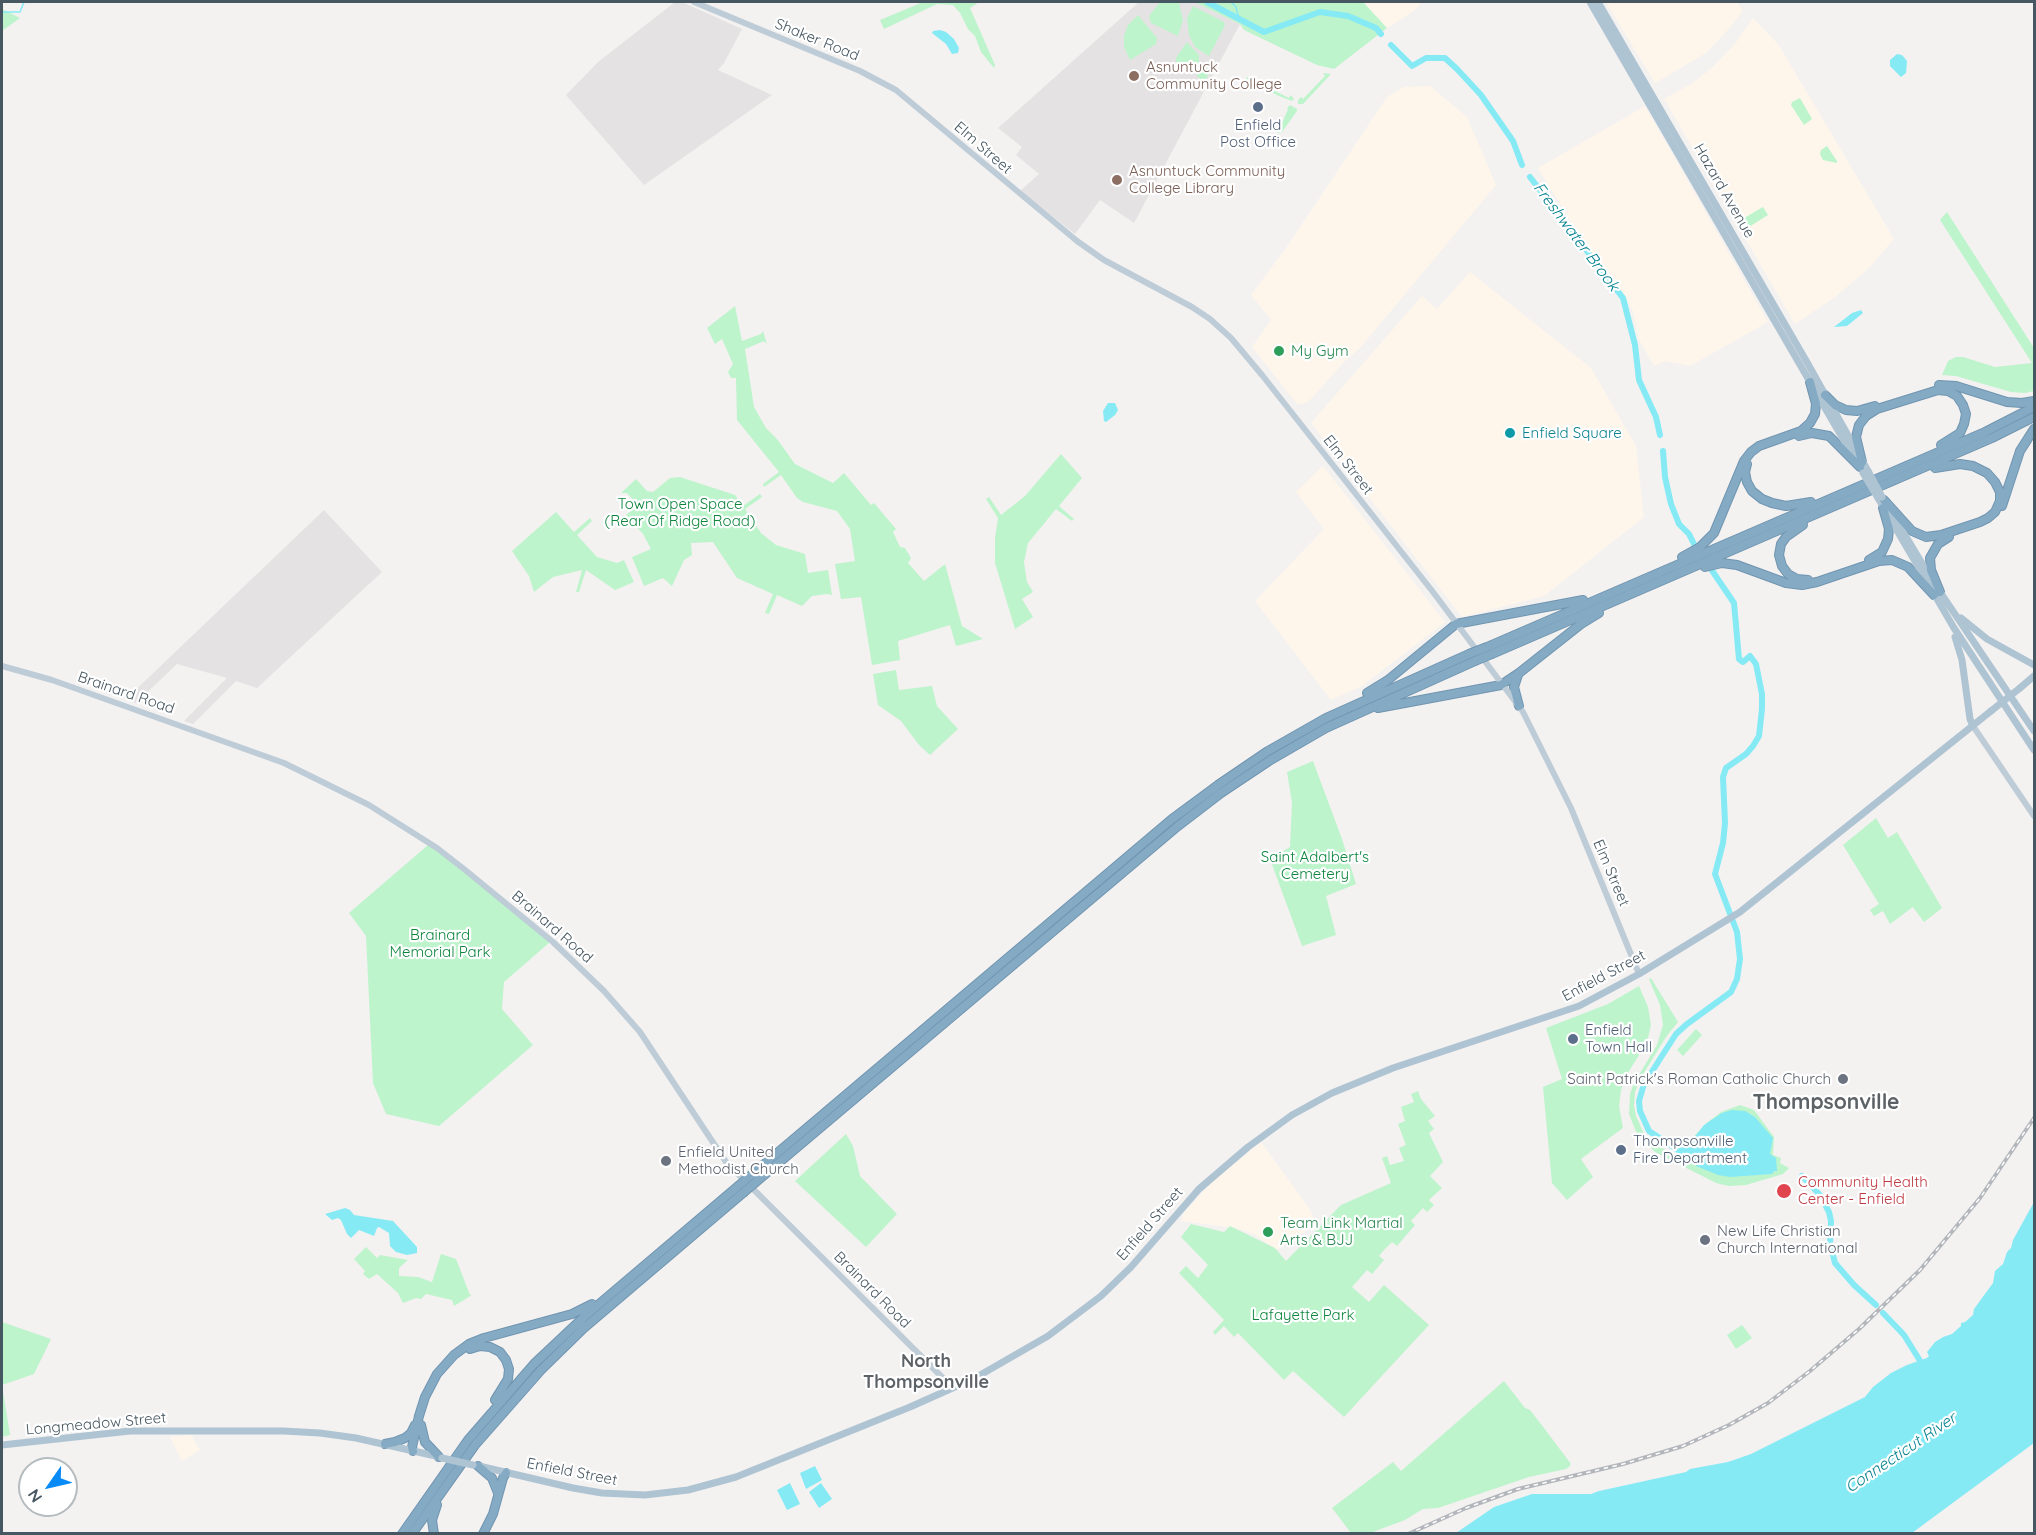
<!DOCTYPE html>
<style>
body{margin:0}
#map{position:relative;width:2036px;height:1535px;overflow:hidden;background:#f4f1f1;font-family:Quicksand,sans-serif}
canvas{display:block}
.frame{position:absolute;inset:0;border:3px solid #475761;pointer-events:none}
.north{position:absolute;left:18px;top:1457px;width:60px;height:60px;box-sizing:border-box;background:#fff;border:2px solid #b5bcc0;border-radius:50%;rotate:236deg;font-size:16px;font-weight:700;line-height:24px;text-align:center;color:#475761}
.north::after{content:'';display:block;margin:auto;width:21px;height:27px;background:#088bf7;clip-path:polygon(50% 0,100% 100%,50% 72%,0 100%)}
</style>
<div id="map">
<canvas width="2036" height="1535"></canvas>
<div class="frame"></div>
<div class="north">N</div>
</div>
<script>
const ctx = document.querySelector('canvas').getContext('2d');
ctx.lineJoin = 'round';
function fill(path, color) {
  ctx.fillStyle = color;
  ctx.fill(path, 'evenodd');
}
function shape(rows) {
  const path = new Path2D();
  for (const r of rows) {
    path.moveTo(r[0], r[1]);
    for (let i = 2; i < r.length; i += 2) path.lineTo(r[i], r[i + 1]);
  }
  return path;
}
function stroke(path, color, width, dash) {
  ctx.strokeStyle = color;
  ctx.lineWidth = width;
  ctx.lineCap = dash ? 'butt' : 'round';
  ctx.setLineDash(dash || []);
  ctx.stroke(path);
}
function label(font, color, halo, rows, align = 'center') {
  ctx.font = font + ' Quicksand,sans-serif';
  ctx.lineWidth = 4.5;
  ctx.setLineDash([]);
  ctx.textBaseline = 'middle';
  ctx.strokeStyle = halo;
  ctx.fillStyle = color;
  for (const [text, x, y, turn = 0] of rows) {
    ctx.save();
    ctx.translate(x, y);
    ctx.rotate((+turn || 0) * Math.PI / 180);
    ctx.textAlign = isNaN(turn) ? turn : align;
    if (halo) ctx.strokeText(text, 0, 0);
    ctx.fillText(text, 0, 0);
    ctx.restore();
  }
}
fill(shape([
 [1363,2,1422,2,1414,11,1387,28],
 [1606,2,1737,2,1743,11,1727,31,1706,53,1655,83],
 [1753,18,1778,44,1894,239,1870,267,1835,297,1795,324,1664,99,1691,84,1712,68,1735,44],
 [1430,86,1467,117,1496,185,1360,348,1346,360,1309,401,1303,404,1297,404,1252,347,1271,320,1251,295,1286,248,1387,97,1404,87],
 [1645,106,1768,322,1690,366,1665,361,1654,366,1638,338,1633,311,1614,278,1585,245,1538,168],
 [1470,272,1591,368,1636,446,1644,517,1544,596,1462,617,1311,423,1422,296,1437,309],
 [1323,466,1445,622,1362,686,1331,700,1255,601,1324,529,1296,492],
 [1261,1142,1309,1208,1316,1224,1277,1250,1254,1234,1236,1228,1181,1221,1184,1213,1215,1179],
 [191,1435,200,1450,182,1461,170,1437]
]), '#fef6eb');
fill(shape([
 [675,2,682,2,742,29,724,63,718,70,772,95,644,185,566,95,598,62],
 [1139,2,1194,2,1240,24,1134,223,1100,200,1075,234,1020,191,1039,174,1016,155,1022,147,998,128],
 [324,510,382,572,257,688,236,681,193,724,184,721,227,678,177,664,136,703,126,699]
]), '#e5e2e3');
fill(shape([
 [923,2,979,2,970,8,995,65,994,68,981,52,975,36,968,29,960,13,953,5,937,4,884,29,880,20],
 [1160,2,1178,2,1179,3,1183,20,1178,36,1151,23,1149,16],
 [1194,2,1363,2,1387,28,1334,69,1317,65,1244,30,1240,24],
 [1193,6,1224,22,1225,25,1209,56,1195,47,1189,35,1187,18],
 [2,9,20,18,2,31],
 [1138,15,1157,38,1156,44,1130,60,1124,47,1124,36,1128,25],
 [1187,42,1199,55,1199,62,1192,73,1176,62,1176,58],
 [1199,65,1211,70,1204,82,1197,76,1196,72],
 [1323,73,1331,74,1303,104,1298,104,1298,100,1301,97,1303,99,1325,76],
 [1247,77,1289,98,1291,95,1294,99,1292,101,1279,96,1246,80],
 [1800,98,1812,119,1804,125,1791,105,1792,102],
 [1290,105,1297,109,1297,111,1282,132,1278,133,1276,130,1277,128,1280,128,1288,109,1287,108],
 [1827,146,1837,161,1837,163,1823,160,1820,154,1821,150],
 [1763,207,1768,215,1744,230,1739,221],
 [1947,212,2034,348,2034,391,2025,393,2011,392,1956,376,1942,375,1948,361,1956,357,1963,357,1995,367,2032,363,1940,220],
 [735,306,742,341,761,334,763,331,767,344,764,341,745,349,754,407,766,428,777,439,795,464,833,483,844,473,871,505,874,503,896,529,893,532,900,547,905,548,911,558,908,563,924,581,945,564,962,626,983,639,956,646,950,625,898,641,900,660,872,665,861,597,841,599,835,564,855,561,850,529,837,511,803,502,797,498,781,475,764,487,763,484,779,472,737,420,736,378,731,378,728,372,733,364,722,339,715,344,707,328],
 [1061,454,1082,478,1059,506,1074,519,1072,521,1056,509,1028,543,1024,562,1027,582,1033,592,1022,599,1033,617,1015,629,995,563,995,538,998,518,986,499,989,497,1001,515,1025,496],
 [680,477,735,495,743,506,760,494,762,497,745,509,761,533,776,545,805,554,808,573,828,570,832,595,827,594,812,596,802,606,777,595,769,614,765,613,773,594,737,578,713,542,691,543,692,555,684,560,672,586,663,578,644,586,632,557,651,549,643,534,626,515,638,505,627,493,621,493,636,479,647,491,653,492,670,478],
 [556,512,574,532,590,518,592,521,577,535,597,557,617,563,624,560,634,582,615,590,586,570,579,592,576,592,582,570,553,577,534,592,529,576,512,551],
 [896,670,899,690,932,686,937,706,958,729,930,755,919,745,901,721,878,705,873,674],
 [1313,761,1342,839,1356,884,1326,896,1336,935,1302,946,1270,859,1290,847,1292,803,1287,772],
 [1876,818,1888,838,1897,832,1942,908,1924,922,1913,907,1890,924,1883,911,1874,916,1870,910,1879,904,1843,845],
 [428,845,452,861,550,942,504,982,502,1009,533,1045,439,1126,386,1114,373,1083,366,936,349,913],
 [1651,978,1678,1022,1666,1037,1642,1076,1635,1092,1634,1106,1636,1116,1644,1134,1655,1144,1680,1158,1694,1136,1708,1122,1721,1112,1740,1105,1754,1110,1774,1137,1773,1155,1781,1158,1780,1163,1789,1168,1783,1174,1746,1185,1729,1186,1716,1183,1655,1152,1637,1134,1629,1114,1630,1094,1634,1083,1657,1045,1663,1025,1660,1005,1649,979],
 [1639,986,1648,1007,1651,1025,1647,1042,1626,1076,1621,1090,1619,1106,1623,1128,1581,1159,1593,1177,1567,1200,1552,1183,1543,1087,1562,1079,1546,1028,1608,1004],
 [1696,1029,1702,1035,1683,1056,1677,1050],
 [1418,1091,1421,1099,1435,1116,1428,1121,1434,1129,1429,1133,1443,1162,1430,1176,1442,1188,1429,1200,1434,1205,1427,1212,1423,1208,1411,1221,1415,1225,1397,1246,1392,1242,1384,1250,1379,1256,1384,1260,1372,1274,1367,1270,1352,1287,1369,1302,1384,1285,1429,1325,1344,1417,1293,1371,1284,1380,1238,1333,1234,1337,1224,1326,1215,1335,1213,1332,1224,1320,1179,1273,1186,1266,1198,1278,1208,1265,1181,1237,1191,1224,1224,1232,1230,1226,1275,1248,1286,1261,1341,1205,1391,1183,1382,1158,1387,1156,1390,1165,1404,1161,1399,1148,1406,1145,1398,1124,1405,1121,1401,1107,1414,1102,1411,1094],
 [846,1134,853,1146,860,1176,897,1214,866,1247,795,1181],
 [366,1247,377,1258,380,1255,408,1260,399,1268,399,1276,418,1277,432,1282,441,1254,456,1259,470,1295,472,1295,454,1306,452,1300,426,1294,421,1299,416,1298,403,1303,398,1293,377,1274,369,1279,363,1274,365,1271,354,1259],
 [2,1322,51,1339,34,1374,2,1385,10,1435,2,1437],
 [1742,1325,1752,1338,1736,1349,1727,1335],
 [1504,1381,1525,1408,1530,1410,1544,1428,1571,1464,1569,1467,1566,1469,1529,1477,1438,1508,1423,1509,1405,1520,1370,1533,1351,1533,1332,1508,1393,1462,1401,1471]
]), '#bdf4cc');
fill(shape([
 [940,30,946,32,954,39,959,48,958,53,952,54,946,44,932,33,933,31],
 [1897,54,1902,55,1907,61,1906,73,1901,77,1890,66,1890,60],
 [1861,310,1863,313,1847,326,1834,327,1852,313],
 [1108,403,1115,403,1118,410,1115,415,1106,422,1104,421,1103,411],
 [1732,1110,1745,1111,1755,1117,1773,1138,1770,1154,1776,1158,1777,1171,1774,1171,1772,1174,1730,1177,1718,1175,1696,1166,1695,1162,1684,1159,1676,1152,1679,1148,1682,1148,1689,1144,1704,1125,1722,1113],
 [2034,1202,2034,1443,1912,1533,1456,1533,1494,1507,1532,1494,1591,1494,1599,1491,1686,1472,1690,1469,1728,1462,1751,1454,1865,1397,1873,1387,1891,1373,1907,1365,1927,1358,1929,1356,1927,1352,1935,1342,1943,1337,1952,1334,1961,1326,1961,1323,1965,1322,1973,1315,1974,1309,1993,1283,1995,1271,2003,1264,2007,1252,2011,1248,2013,1240],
 [345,1208,350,1210,354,1215,393,1221,417,1247,417,1253,407,1255,396,1252,390,1246,389,1233,379,1227,377,1228,374,1236,359,1230,351,1238,347,1234,341,1220,338,1218,332,1220,325,1214],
 [815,1466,822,1480,806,1489,800,1473],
 [790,1483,800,1504,787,1510,777,1490],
 [821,1483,832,1499,819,1508,809,1492]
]), '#86eaf5');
stroke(shape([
 [1231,2,1236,7,1239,19],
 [2,12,20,12,24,2]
]), '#86eaf5', 1.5);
stroke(shape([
 [1207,2,1264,32,1320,12,1348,16,1376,28,1381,34],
 [1391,45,1412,66,1426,58,1445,58,1457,69,1481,95,1513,141,1522,165],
 [1530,177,1623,298,1635,345,1639,380,1656,417,1660,435],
 [1663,451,1665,477,1671,504,1679,524,1689,534,1695,546],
 [1685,1151,1678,1150,1649,1131,1640,1111,1639,1101,1644,1084,1676,1034,1687,1024,1731,992,1737,979,1740,959,1737,932,1715,874,1723,843,1725,823,1723,777,1726,768,1746,754,1753,746,1759,736,1762,709,1762,694,1756,664,1750,656,1743,662,1739,659,1734,603,1711,569],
 [1802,1176,1820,1195,1829,1212,1831,1221,1830,1243,1835,1263,1854,1285,1876,1305],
 [1883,1313,1904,1335,1922,1364]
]), '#86eaf5', 6);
const motorway = shape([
 [1939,385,1956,386,2007,402,2022,403,2034,401],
 [1825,395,1835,405,1846,410,1857,411,1875,406],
 [1799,436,1812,433,1829,436,1860,467],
 [1862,462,1856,437,1859,425,1866,416,1877,409,1938,390,1948,391,1957,396,1963,405,1966,414,1964,424,1960,433,1941,445],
 [1747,464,1745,472,1747,482,1752,491,1762,499,1772,503,1786,506,1811,502],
 [1884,500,1912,531,1926,537,1941,535,1980,522,1988,518,1995,512,2000,501,2000,492,1995,482,1987,473,1973,466,1960,464,1935,468],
 [2002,506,2020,451,2034,429],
 [1803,525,1786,537,1781,544,1779,555,1782,566,1788,574,1797,579,1808,580],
 [1682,557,1700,547,1714,533,1744,461,1751,452,1759,446,1801,431,1810,423,1815,414,1816,404,1810,382],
 [1869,560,1882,552,1888,539,1889,529,1883,508],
 [1705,567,1722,563,1737,565,1786,583,1802,585,1817,582,1879,561,1892,560,1908,567,1934,595],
 [1940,592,1931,570,1930,558,1938,544,1949,537],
 [1487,647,1985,432,2034,407],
 [1492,654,1992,438,2034,417],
 [1518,675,1514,687,1519,706],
 [1367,693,1388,680,1456,624,1583,600],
 [1378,708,1501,685,1519,673,1581,624,1599,613],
 [750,1176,1172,819,1218,785,1268,751,1326,718,1469,654],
 [756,1182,1178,826,1221,793,1269,761,1326,728,1475,661],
 [470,1349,480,1346,490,1347,500,1352,506,1360,509,1369,508,1379,495,1400],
 [421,1425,425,1442,439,1457],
 [385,1444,395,1442,405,1438,411,1433,415,1425],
 [413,1451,412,1447,419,1416,425,1397,437,1374,454,1355,469,1344,484,1338,572,1314,592,1304],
 [478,1466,492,1478,498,1493],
 [402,1534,468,1440,534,1364,585,1316,737,1187],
 [412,1534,475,1445,541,1370,584,1328,743,1193],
 [434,1534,432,1520,437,1505],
 [483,1534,493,1514,503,1478,506,1473]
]);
stroke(motorway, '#7095b0', 10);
stroke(shape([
 [694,2,860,71,896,90,1077,241,1104,260,1192,307,1210,319,1231,338,1262,375,1433,592,1523,712,1571,808,1639,974],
 [2,666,52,680,284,763,369,805,437,848,464,869,553,942,604,991,640,1032,726,1162,953,1388],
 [1973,726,2034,816]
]), '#bdccd6', 6);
stroke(shape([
 [1590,2,1854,458],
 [1598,2,1808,364,1868,471],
 [1878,498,1954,628,2034,750],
 [1890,510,1932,580],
 [1938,589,2034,731],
 [1961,618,1987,639,2034,665],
 [1955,637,1962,660,1970,719,1973,726],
 [2020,688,2034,676],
 [2,1445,130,1431,283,1431,320,1433,356,1438,440,1457],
 [479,1466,573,1488,602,1493,645,1495,688,1490,736,1477,910,1407,975,1378,1048,1336,1101,1296,1131,1267,1199,1189,1248,1147,1292,1115,1332,1093,1393,1068,1579,1006,1639,974,1740,912,1991,711]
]), '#afc4d2', 7);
stroke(motorway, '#85aac4', 8);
const rail = shape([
 [1408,1534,1466,1508,1518,1489,1623,1464,1683,1446,1729,1425,1768,1403,1810,1371,1859,1329,1920,1270,1980,1198,2034,1118]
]);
stroke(rail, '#b3b7bc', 4);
stroke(rail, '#fff', 1.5, [4.5]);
const motorwayBridge = shape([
 [1469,654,1487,647],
 [1475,661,1492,654],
 [737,1187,750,1176],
 [743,1193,756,1182]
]);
stroke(motorwayBridge, '#7095b0', 10, []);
stroke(shape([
 [1868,471,1882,497],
 [1863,473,1878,498],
 [1991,711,2020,688],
 [442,1458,473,1465]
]), '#afc4d2', 7);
stroke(motorwayBridge, '#85aac4', 8);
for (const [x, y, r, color] of [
 [1134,76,6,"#8d6e63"],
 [1258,107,6,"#5c6f8a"],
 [1117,180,6,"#8d6e63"],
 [1279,351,6,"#2e9e5b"],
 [1510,433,6,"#0f9aa8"],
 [1573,1039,6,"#5c6f8a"],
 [1843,1079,6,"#6b7280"],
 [1621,1150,6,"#5c6f8a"],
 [666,1161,6,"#6b7280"],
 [1784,1191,8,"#e0444e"],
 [1268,1232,6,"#2e9e5b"],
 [1705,1240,6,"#6b7280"]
]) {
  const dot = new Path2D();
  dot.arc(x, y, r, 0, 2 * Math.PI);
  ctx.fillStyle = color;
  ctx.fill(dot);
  stroke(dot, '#fff', 2);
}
label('15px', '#475761', '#fff', [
 ["Shaker Road",817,40,22],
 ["Elm Street",983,148,41],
 ["Hazard Avenue",1724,191,60],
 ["Elm Street",1348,465,52],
 ["Brainard Road",126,693,19],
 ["Elm Street",1611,873,67],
 ["Brainard Road",552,927,41],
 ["Enfield Street",1604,976,-28],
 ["Enfield Street",1150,1224,-49],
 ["Brainard Road",872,1290,45],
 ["Longmeadow Street",96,1424,-5],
 ["Enfield Street",572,1472,11]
]);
label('15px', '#785e54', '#fff', [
 ["Asnuntuck",1146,67],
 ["Community College",1146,84],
 ["Asnuntuck Community",1129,171],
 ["College Library",1129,188]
], 'left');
label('15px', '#4e5e75', '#fff', [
 ["Enfield",1258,125,"center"],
 ["Post Office",1258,142,"center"],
 ["Enfield",1585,1030],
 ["Town Hall",1585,1047],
 ["Thompsonville",1633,1141],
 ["Fire Department",1633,1158]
], 'left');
label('15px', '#27864d', '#fff', [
 ["My Gym",1291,351],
 ["Team Link Martial",1280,1223],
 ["Arts & BJJ",1280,1240]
], 'left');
label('15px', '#0d838f', '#fff', [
 ["Enfield Square",1522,433]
], 'left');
label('15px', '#0e853d', '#fff', [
 ["Town Open Space",680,504],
 ["(Rear Of Ridge Road)",680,521],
 ["Saint Adalbert's",1315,857],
 ["Cemetery",1315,874],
 ["Brainard",440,935],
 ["Memorial Park",440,952],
 ["Lafayette Park",1303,1315]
]);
label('15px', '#5b616d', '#fff', [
 ["Saint Patrick's Roman Catholic Church",1831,1079,"right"],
 ["Enfield United",678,1152],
 ["Methodist Church",678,1169],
 ["New Life Christian",1717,1231],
 ["Church International",1717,1248]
], 'left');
label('15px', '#be3a42', '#fff', [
 ["Community Health",1798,1182],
 ["Center - Enfield",1798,1199]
], 'left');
label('italic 16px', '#048290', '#fff', [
 ["Freshwater Brook",1576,237,53],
 ["Connecticut River",1901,1453,-34]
]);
label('bold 18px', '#5d6267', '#fff', [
 ["North",926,1362],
 ["Thompsonville",926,1383]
]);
label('bold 21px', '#5d6267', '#fff', [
 ["Thompsonville",1826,1103]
]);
</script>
